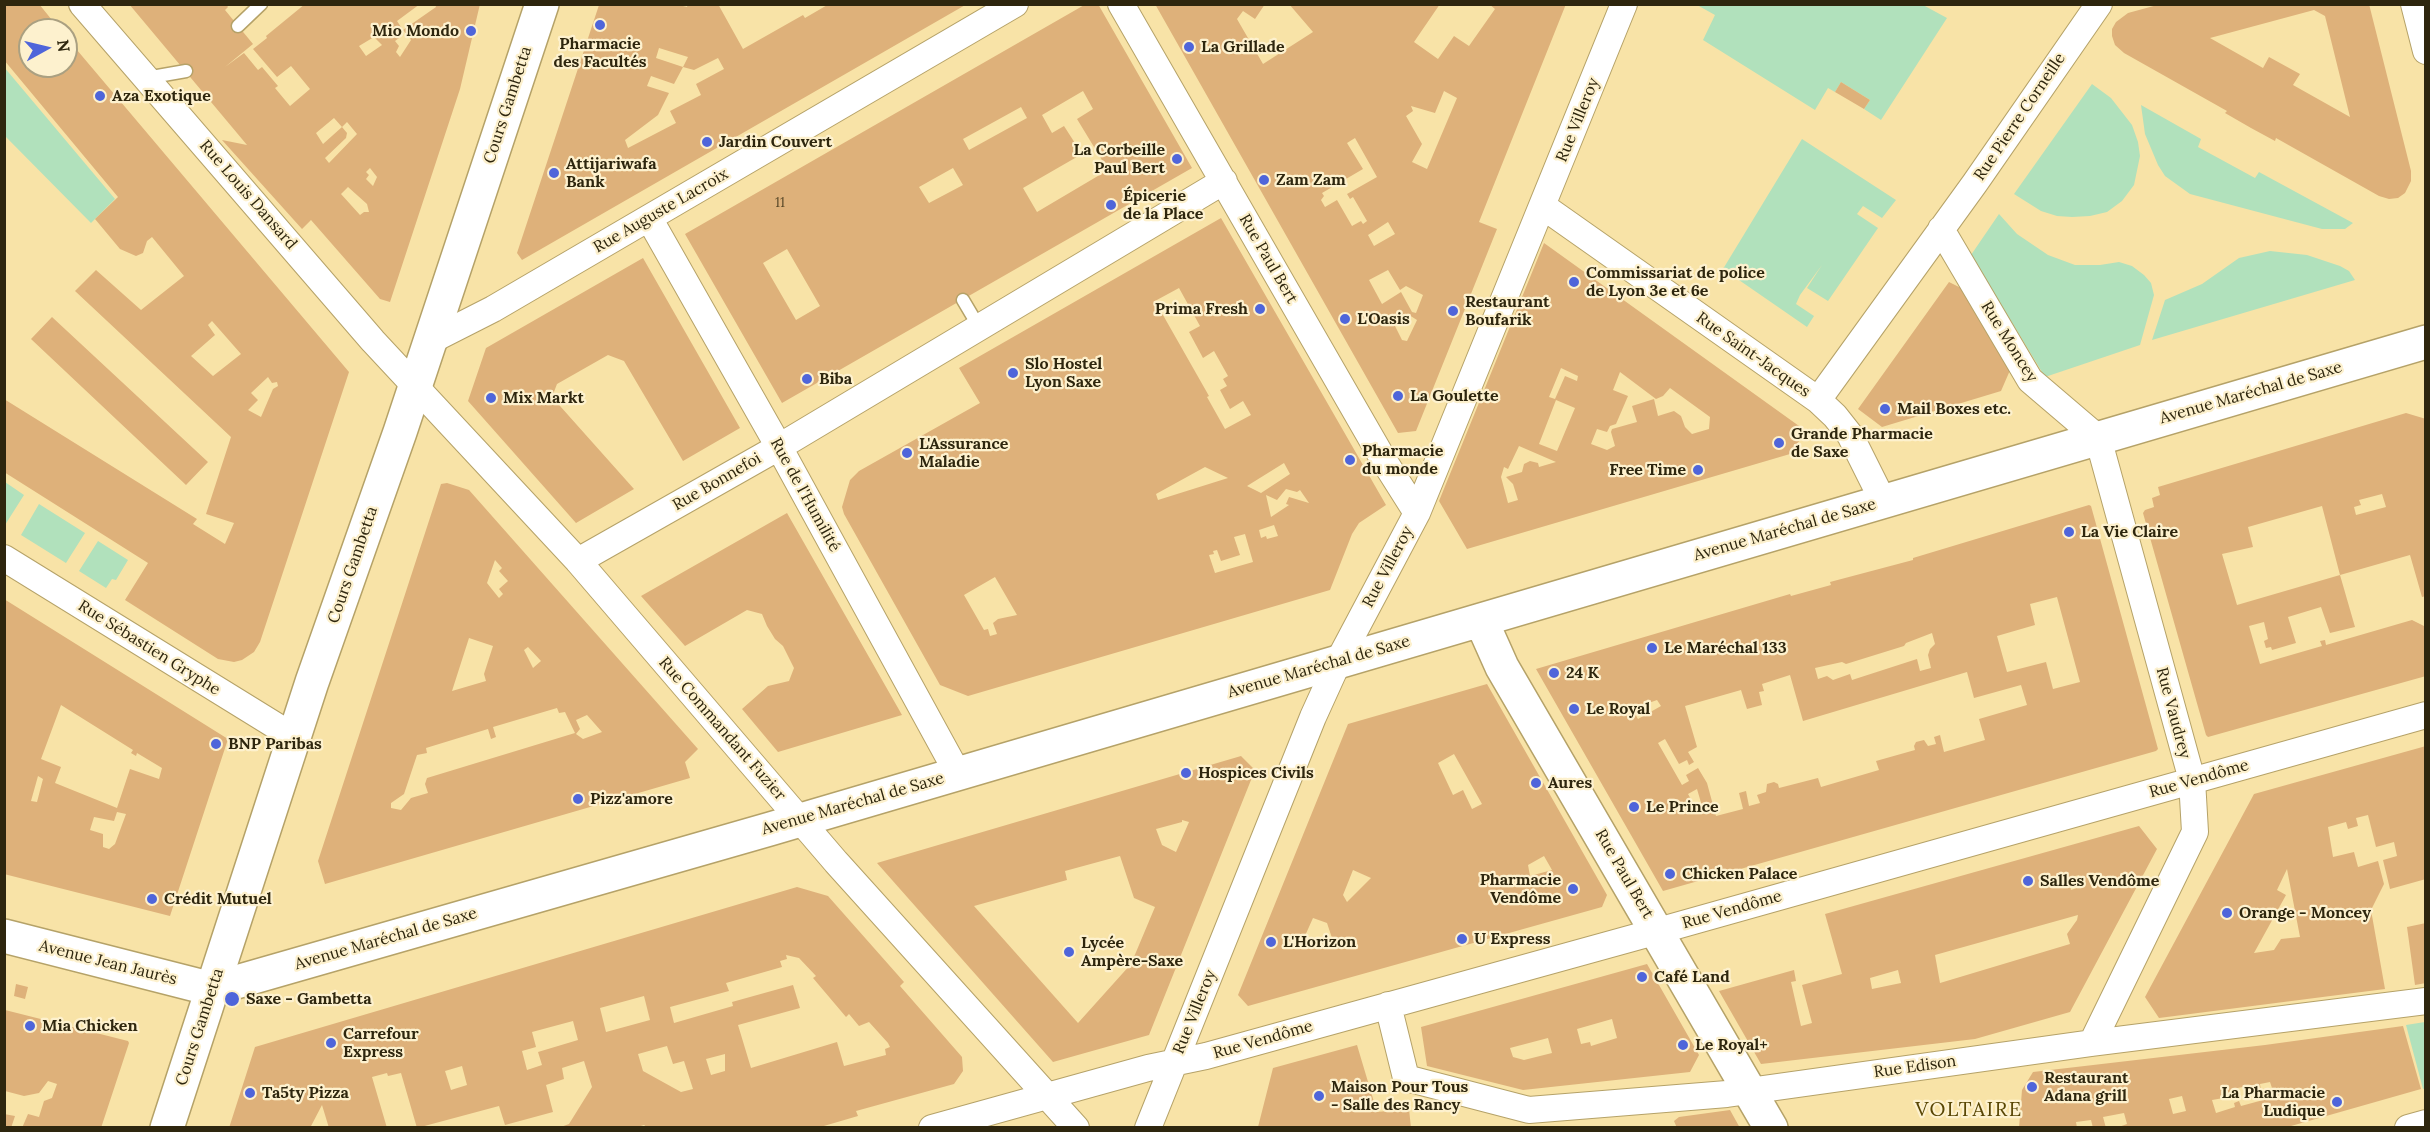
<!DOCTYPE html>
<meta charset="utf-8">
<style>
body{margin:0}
#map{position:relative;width:2430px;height:1132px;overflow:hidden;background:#f8e3a7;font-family:Lora,serif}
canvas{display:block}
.frame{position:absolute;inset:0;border:6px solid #2e260e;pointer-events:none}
.north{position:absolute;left:18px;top:18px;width:60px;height:60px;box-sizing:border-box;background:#fdf1ce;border:2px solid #aaa081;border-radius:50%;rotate:82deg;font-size:16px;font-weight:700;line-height:24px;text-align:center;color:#2e260e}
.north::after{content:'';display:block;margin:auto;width:21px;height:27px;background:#4f65da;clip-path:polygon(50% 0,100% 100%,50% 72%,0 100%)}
</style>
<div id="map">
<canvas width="2430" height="1132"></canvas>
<div class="frame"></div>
<div class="north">N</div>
</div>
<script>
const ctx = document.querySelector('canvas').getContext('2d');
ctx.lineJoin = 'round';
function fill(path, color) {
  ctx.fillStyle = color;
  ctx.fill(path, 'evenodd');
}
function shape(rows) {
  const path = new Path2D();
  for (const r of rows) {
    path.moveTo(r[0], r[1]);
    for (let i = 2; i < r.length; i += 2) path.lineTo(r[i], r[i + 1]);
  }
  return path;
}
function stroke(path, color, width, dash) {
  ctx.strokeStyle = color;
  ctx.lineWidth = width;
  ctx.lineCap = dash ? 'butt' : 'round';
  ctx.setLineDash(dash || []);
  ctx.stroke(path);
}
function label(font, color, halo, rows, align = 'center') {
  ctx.font = font + ' Lora,serif';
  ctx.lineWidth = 4.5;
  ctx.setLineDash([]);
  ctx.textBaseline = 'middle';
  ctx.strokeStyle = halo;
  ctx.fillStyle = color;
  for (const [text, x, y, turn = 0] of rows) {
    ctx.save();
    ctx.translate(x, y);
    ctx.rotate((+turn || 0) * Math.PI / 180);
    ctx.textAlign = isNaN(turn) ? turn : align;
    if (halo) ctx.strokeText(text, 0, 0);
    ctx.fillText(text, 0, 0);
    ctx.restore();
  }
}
fill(shape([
 [1697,5,1923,5,1947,18,1881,120,1864,109,1870,100,1841,82,1835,92,1828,88,1815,110,1703,40,1715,15],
 [4,67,115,199,91,223,5,136],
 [2092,84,2111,98,2132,125,2138,142,2140,156,2134,185,2122,201,2107,212,2090,216,2072,217,2057,216,2041,211,2014,194],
 [2141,105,2201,139,2198,147,2255,178,2259,172,2353,223,2345,229,2322,229,2190,194,2165,176,2158,165,2145,134],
 [1802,139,1896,200,1882,218,1863,206,1857,214,1878,228,1828,301,1807,288,1822,265,1800,295,1796,304,1814,316,1807,327,1723,269],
 [1999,214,2017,234,2048,255,2075,265,2100,265,2119,262,2132,266,2144,275,2151,283,2154,295,2140,345,2045,377,1971,255],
 [2270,251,2307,255,2340,266,2349,271,2355,280,2152,340,2165,300,2202,284,2239,258],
 [5,482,24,495,5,525,4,524],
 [39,504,85,533,66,563,21,535],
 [98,541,128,560,116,580,112,579,106,588,79,571],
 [2425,1022,2426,1088,2423,1089,2406,1025]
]), '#b1e1bc');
fill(shape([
 [4,4,39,4,60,30,30,30,30,66,66,66,66,37,349,372,260,642,254,652,242,660,234,662,218,659,125,600,148,563,4,472,4,399,197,519,193,524,225,544,234,523,206,514,231,437,75,291,96,270,141,310,184,276,152,237,147,241,143,253,136,256,120,249,95,219,118,197,4,60],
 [212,321,241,354,213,376,191,356,215,335,208,325],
 [268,377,272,383,277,382,278,386,273,389,261,417,248,410,258,400,251,393],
 [129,4,226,4,228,7,225,10,253,44,225,67,244,53,258,70,262,67,278,86,275,88,290,106,310,89,291,66,277,77,253,49,267,38,266,36,305,4,420,4,397,21,403,30,436,7,435,4,480,4,460,89,390,302,380,299,311,220,302,229,222,140,247,145],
 [403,30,411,40,400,57,396,52,399,46,395,41,399,38,396,35],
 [374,37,382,45,366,56,359,46],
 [334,118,342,127,347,122,357,134,329,163,325,158,346,138,347,133,342,127,323,144,316,133],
 [370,168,377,177,373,186,366,179,369,175,366,172],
 [348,187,367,204,369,212,364,212,360,215,341,194],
 [688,4,718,4,743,49,803,15,805,18,829,4,967,4,522,260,517,253,599,5,679,5,687,7],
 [659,48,688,57,683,67,694,70,718,58,724,69,696,84,701,95,670,111,676,123,628,148,625,140,658,115,669,93,647,86,651,76,674,84,683,67,656,58],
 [1086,4,1098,4,1192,168,782,403,685,234],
 [1083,91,1093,109,1077,119,1108,170,1037,212,1023,188,1082,154,1064,126,1052,133,1042,115],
 [1021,107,1027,118,969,150,963,139],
 [953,168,963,185,929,203,919,187],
 [787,249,820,306,796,320,763,263],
 [1155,4,1265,4,1255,19,1243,11,1237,19,1263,64,1313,32,1289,4,1440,4,1414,42,1438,59,1454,36,1469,46,1495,9,1489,4,1566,4,1479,222,1497,229,1416,431,1398,433],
 [1444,91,1457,98,1427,169,1412,162,1422,144,1406,116,1413,111,1411,106,1435,113],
 [1355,138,1377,177,1347,194,1350,199,1353,197,1367,221,1363,224,1361,221,1352,226,1337,200,1325,207,1321,200,1324,196,1322,193,1363,169,1347,143],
 [1388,222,1395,234,1374,246,1368,235],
 [1388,270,1400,290,1406,286,1423,295,1416,313,1412,312,1401,292,1382,304,1369,280],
 [1409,315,1417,320,1407,341,1402,340,1394,324,1398,321,1401,326,1405,324,1402,319],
 [2161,4,2369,4,2411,171,2411,181,2405,193,2398,198,2389,199,2379,196,2276,138,2275,141,2251,128,2225,113,2227,111,2124,53,2115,45,2112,36,2112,29,2116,22,2128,13],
 [2314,10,2325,16,2350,117,2293,85,2300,74,2269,57,2263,68,2210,38],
 [1841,82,1870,100,1864,109,1835,92],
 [1221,218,1386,505,1359,523,1352,534,1330,590,968,696,940,685,844,514,842,507,850,480,859,471,980,403,959,368],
 [1179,288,1200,326,1189,332,1203,358,1214,351,1228,376,1223,379,1227,386,1220,390,1230,409,1243,401,1251,415,1225,429,1207,397,1209,396,1155,301],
 [1284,463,1290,474,1261,493,1247,486],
 [1205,467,1228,478,1158,500,1156,494],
 [1286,489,1297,492,1300,490,1309,503,1289,497,1286,504,1289,505,1271,517,1266,495,1277,500],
 [1274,525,1278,536,1267,539,1266,536,1261,538,1259,530],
 [1245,534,1253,562,1215,573,1209,555,1214,554,1213,551,1217,550,1221,561,1240,555,1234,537],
 [995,577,1017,615,998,619,993,623,997,634,990,636,988,629,984,630,964,595],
 [1544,243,1806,431,1790,454,1467,549,1439,501],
 [1561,368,1578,376,1577,381,1565,376,1555,399,1549,397],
 [1620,372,1656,399,1663,396,1670,388,1710,417,1709,429,1692,434,1685,427,1681,416,1674,411,1658,416,1654,399,1632,406,1637,422,1612,429,1611,432,1615,446,1607,450,1591,444,1597,429,1607,432,1610,426,1616,424,1628,396,1613,390],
 [1556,400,1575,408,1557,451,1539,444],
 [1519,446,1556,462,1539,467,1538,463,1530,461,1524,464,1522,472,1506,477,1513,484,1518,500,1508,503,1501,477,1504,467,1508,469],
 [643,258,740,428,683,461,624,361,608,355,557,384,552,397,634,489,576,523,468,401,486,348],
 [1949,282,1961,288,2011,368,2001,391,1882,427,1858,409],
 [52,317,208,462,186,485,31,339],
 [2406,413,2426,419,2426,596,2422,597,2410,555,2340,575,2322,506,2248,527,2253,547,2222,554,2237,605,2340,575,2355,627,2330,633,2321,607,2288,617,2296,643,2272,650,2271,647,2266,648,2264,641,2268,639,2264,622,2249,626,2260,664,2322,646,2320,641,2325,640,2326,645,2412,620,2426,627,2426,676,2208,737,2206,735,2143,513,2145,510,2154,507,2152,498,2160,495,2158,487],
 [2382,494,2386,507,2356,515,2354,507,2361,505,2359,500],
 [447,483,469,490,698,749,685,762,690,778,325,884,318,861,441,484],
 [495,560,502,568,499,571,508,581,499,589,503,594,499,598,487,583],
 [469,638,493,646,484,674,486,681,452,691],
 [528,647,541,661,533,668,524,650],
 [557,708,559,713,565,712,575,733,427,778,425,784,428,793,411,798,401,810,391,808,391,803,404,794,417,755,427,753,426,748,488,729,491,739,496,737,493,727],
 [587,715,602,732,583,739,576,734,580,729,576,720],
 [2089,505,2091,506,2158,749,2156,751,1663,891,1536,669,1790,594,1791,596,1831,585,1830,582,1913,560,1913,558],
 [2057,597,2080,682,2053,689,2046,662,2007,672,1997,636,2035,625,2030,604],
 [1932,633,1935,644,1930,649,1928,655,1931,668,1920,671,1917,659,1852,680,1850,674,1833,680,1827,676,1818,679,1815,668,1842,662,1846,664,1904,646,1906,643],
 [1967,672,1974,698,2021,685,2027,705,1979,719,1985,740,1944,752,1940,735,1934,737,1936,744,1928,746,1924,740,1916,742,1914,746,1915,750,1876,761,1879,770,1821,787,1818,778,1779,788,1778,784,1774,782,1767,784,1766,792,1757,795,1760,803,1749,806,1746,791,1739,793,1743,809,1716,816,1707,783,1698,768,1686,775,1689,781,1682,785,1658,743,1665,739,1679,764,1687,760,1689,765,1694,762,1688,752,1697,747,1685,706,1741,690,1747,709,1762,705,1759,692,1764,691,1762,684,1790,675,1803,721],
 [1657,700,1661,706,1638,719,1632,709],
 [1697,789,1702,806,1696,808,1688,794],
 [787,513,902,715,778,752,742,709,768,686,789,681,794,668,783,646,775,639,767,626,762,614,747,610,685,646,641,596],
 [4,599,228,739,170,916,4,874],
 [61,705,133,750,131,753,136,756,137,753,162,768,159,779,130,769,117,808,55,783,61,767,41,759],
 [38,776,43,779,37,802,31,801],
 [117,812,126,814,115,844,109,849,103,847,103,834,90,830,94,817,114,821],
 [1487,684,1607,895,1602,907,1248,1006,1238,995,1348,724],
 [1454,754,1482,804,1472,809,1463,790,1453,795,1438,763],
 [1544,856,1552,870,1530,876,1528,865],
 [1353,870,1371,878,1347,902,1343,895],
 [1313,918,1327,923,1332,938,1311,944,1304,938],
 [2426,746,2426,879,2390,889,2383,860,2397,856,2394,842,2376,847,2368,815,2356,818,2358,826,2348,829,2346,822,2328,827,2333,857,2354,852,2358,867,2378,861,2384,884,2371,910,2385,989,2159,1018,2145,997,2254,794],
 [2287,869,2300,937,2281,939,2274,950,2254,953,2286,895,2277,890],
 [1241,756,1255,770,1149,1035,1053,1062,877,863],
 [1182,820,1189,822,1176,852,1162,845,1156,829,1182,822],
 [1120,856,1134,898,1155,907,1131,964,1078,1023,974,906,1067,880,1065,871],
 [2139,826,2157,849,2070,1012,1975,1039,1761,1064,1719,991,1794,970,1796,981,1791,982,1801,1026,1812,1023,1802,985,1842,974,1825,914],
 [2079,875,2083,886,2071,890,2068,878],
 [2078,915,2077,920,2067,934,2070,944,1940,983,1935,955],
 [1898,970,1901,983,1872,989,1870,978],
 [797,887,828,896,904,982,900,986,962,1057,963,1071,954,1084,856,1111,858,1116,817,1128,648,1128,644,1125,634,1128,558,1128,569,1124,592,1087,584,1061,562,1068,564,1079,546,1085,553,1112,505,1125,499,1106,417,1128,401,1073,388,1076,387,1073,372,1077,387,1128,329,1128,322,1105,310,1128,229,1128,255,1047],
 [786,955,799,958,816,976,813,978,846,1017,849,1014,859,1026,869,1022,888,1043,890,1047,885,1049,886,1055,844,1066,837,1042,751,1068,738,1025,800,1008,793,985,732,1002,733,1006,674,1023,670,1007,729,991,726,983,782,967,780,961,787,959],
 [644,996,650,1020,606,1032,600,1008],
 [573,1021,578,1040,538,1052,542,1065,527,1070,522,1051,536,1047,532,1032],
 [667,1046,673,1064,684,1061,693,1089,681,1092,643,1071,638,1054],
 [725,1054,725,1071,711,1075,706,1059],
 [462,1066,467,1085,451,1090,445,1071],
 [2426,923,2426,983,2415,985,2407,927],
 [1647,964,1699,1055,1690,1072,1523,1090,1427,1066,1421,1027],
 [1612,1019,1617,1038,1591,1046,1590,1042,1581,1044,1577,1029],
 [1548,1038,1552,1053,1524,1060,1513,1057,1510,1048],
 [16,984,28,987,25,999,14,996],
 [5,1010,128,1041,129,1043,101,1128,22,1128,28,1114,39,1117,44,1101,52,1098,57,1084,48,1081,39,1093,24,1096,5,1091],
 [2403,1026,2421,1089,2284,1128,2116,1128,2127,1124,2124,1113,2103,1117,2106,1128,2093,1128,2091,1120,2076,1122,2077,1128,2019,1128,2022,1090,2033,1072,2265,1045],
 [2270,1082,2273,1091,2277,1091,2278,1096,2241,1106,2239,1101,2234,1103,2235,1107,2216,1113,2212,1100,2235,1096,2233,1089,2247,1086,2248,1093,2261,1091,2260,1084],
 [2182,1096,2186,1111,2173,1114,2169,1099],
 [1357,1045,1377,1112,1409,1109,1411,1128,1258,1127,1273,1068],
 [1730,1110,1740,1128,1677,1128,1674,1121,1679,1117],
 [4,1114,15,1116,11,1128,4,1128]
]), '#deb17a');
const lane = shape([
 [238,26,261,4],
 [146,78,186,71],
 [963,300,979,327]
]);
const street = shape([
 [82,4,373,341,578,561,836,862,1076,1128],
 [1121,4,1386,464,1417,513],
 [2414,4,2426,51],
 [1544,204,1544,207,1818,400,1835,416,1850,435,1883,501],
 [649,218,779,447,958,774],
 [1941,229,2030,380,2098,438,2192,780,2195,832,2092,1043],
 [430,341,493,309,1015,4],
 [1818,400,1975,183,2099,4],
 [4,558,294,737],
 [578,561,779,447,1224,181],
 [1388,1005,1406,1078,1529,1110,1727,1094,2092,1043,2426,1001],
 [932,1128,1148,1068,1206,1056,1658,931,2426,715],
 [1148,1128,1313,717,1338,662,1417,513,1624,4],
 [2408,1128,2426,1123]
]);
const secondary = shape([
 [1481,620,1502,667,1771,1128],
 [4,936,212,989,770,829,2426,342]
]);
const primary = shape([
 [167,1128,312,682,400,432,542,4]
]);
stroke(lane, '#b5a268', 15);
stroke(street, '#b5a268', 28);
stroke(secondary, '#b5a268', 36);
stroke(primary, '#b5a268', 36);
stroke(lane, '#fff', 12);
stroke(street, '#fff', 26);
stroke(secondary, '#fff', 33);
stroke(primary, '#fff', 33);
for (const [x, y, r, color] of [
 [600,25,6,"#4f65da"],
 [471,31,6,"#4f65da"],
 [1189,47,6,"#4f65da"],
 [100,96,6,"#4f65da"],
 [707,142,6,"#4f65da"],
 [1177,159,6,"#4f65da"],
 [554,173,6,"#4f65da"],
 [1264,180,6,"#4f65da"],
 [1111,205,6,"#4f65da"],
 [1574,282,6,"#4f65da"],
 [1260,309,6,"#4f65da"],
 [1453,311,6,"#4f65da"],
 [1345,319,6,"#4f65da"],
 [1013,373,6,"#4f65da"],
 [807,379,6,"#4f65da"],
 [1398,396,6,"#4f65da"],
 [491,398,6,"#4f65da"],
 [1885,409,6,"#4f65da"],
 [1779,443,6,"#4f65da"],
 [907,453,6,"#4f65da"],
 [1350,460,6,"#4f65da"],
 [1698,470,6,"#4f65da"],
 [2069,532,6,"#4f65da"],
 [1652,648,6,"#4f65da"],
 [1554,673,6,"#4f65da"],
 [1574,709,6,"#4f65da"],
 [216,744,6,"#4f65da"],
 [1186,773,6,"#4f65da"],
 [1536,783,6,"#4f65da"],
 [578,799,6,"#4f65da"],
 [1634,807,6,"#4f65da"],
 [1670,874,6,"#4f65da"],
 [2028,881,6,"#4f65da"],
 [1573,889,6,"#4f65da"],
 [152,899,6,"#4f65da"],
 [2227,913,6,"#4f65da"],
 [1462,939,6,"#4f65da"],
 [1271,942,6,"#4f65da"],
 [1069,952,6,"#4f65da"],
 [1642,977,6,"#4f65da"],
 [232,999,8,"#4f65da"],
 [30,1026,6,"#4f65da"],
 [331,1043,6,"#4f65da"],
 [1683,1045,6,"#4f65da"],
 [2032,1087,6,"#4f65da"],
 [250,1093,6,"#4f65da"],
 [1319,1096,6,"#4f65da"],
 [2337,1102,6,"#4f65da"]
]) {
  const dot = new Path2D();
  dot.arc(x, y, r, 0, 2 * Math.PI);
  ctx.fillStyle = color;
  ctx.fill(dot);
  stroke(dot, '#fdf1ce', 2);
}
label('14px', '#5a4929', null, [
 ["11",780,203]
]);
label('bold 16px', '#2e260e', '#fdf1ce', [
 ["Mio Mondo",459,31,"right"],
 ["Pharmacie",600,44,"center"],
 ["des Facultés",600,62,"center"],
 ["La Grillade",1201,47],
 ["Aza Exotique",112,96],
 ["Jardin Couvert",719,142],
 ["La Corbeille",1165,150,"right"],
 ["Paul Bert",1165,168,"right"],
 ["Attijariwafa",566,164],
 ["Bank",566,182],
 ["Zam Zam",1276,180],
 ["Épicerie",1123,196],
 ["de la Place",1123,214],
 ["Commissariat de police",1586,273],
 ["de Lyon 3e et 6e",1586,291],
 ["Restaurant",1465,302],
 ["Boufarik",1465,320],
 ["Prima Fresh",1248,309,"right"],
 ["L'Oasis",1357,319],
 ["Slo Hostel",1025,364],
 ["Lyon Saxe",1025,382],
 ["Biba",819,379],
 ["La Goulette",1410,396],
 ["Mix Markt",503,398],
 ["Mail Boxes etc.",1897,409],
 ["Grande Pharmacie",1791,434],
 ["de Saxe",1791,452],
 ["L'Assurance",919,444],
 ["Maladie",919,462],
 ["Pharmacie",1362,451],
 ["du monde",1362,469],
 ["Free Time",1686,470,"right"],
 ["La Vie Claire",2081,532],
 ["Le Maréchal 133",1664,648],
 ["24 K",1566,673],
 ["Le Royal",1586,709],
 ["BNP Paribas",228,744],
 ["Hospices Civils",1198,773],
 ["Aures",1548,783],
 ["Pizz'amore",590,799],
 ["Le Prince",1646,807],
 ["Chicken Palace",1682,874],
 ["Pharmacie",1561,880,"right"],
 ["Vendôme",1561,898,"right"],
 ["Salles Vendôme",2040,881],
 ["Crédit Mutuel",164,899],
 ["Orange - Moncey",2239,913],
 ["U Express",1474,939],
 ["L'Horizon",1283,942],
 ["Lycée",1081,943],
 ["Ampère-Saxe",1081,961],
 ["Café Land",1654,977],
 ["Saxe - Gambetta",246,999],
 ["Mia Chicken",42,1026],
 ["Carrefour",343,1034],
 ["Express",343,1052],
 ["Le Royal+",1695,1045],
 ["Restaurant",2044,1078],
 ["Adana grill",2044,1096],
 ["Maison Pour Tous",1331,1087],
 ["- Salle des Rancy",1331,1105],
 ["Ta5ty Pizza",262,1093],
 ["La Pharmacie",2325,1093,"right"],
 ["Ludique",2325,1111,"right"]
], 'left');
label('16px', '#2e260e', '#fdf1ce', [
 ["Cours Gambetta",508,105,-72],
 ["Rue Pierre Corneille",2020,117,-56],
 ["Rue Villeroy",1578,120,-68],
 ["Rue Louis Dansard",248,195,49],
 ["Rue Auguste Lacroix",661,211,-30],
 ["Rue Paul Bert",1268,259,60],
 ["Rue Moncey",2009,342,58],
 ["Rue Saint-Jacques",1753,355,35],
 ["Avenue Maréchal de Saxe",2251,393,-16],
 ["Rue Bonnefoi",717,482,-30],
 ["Rue de l'Humilité",805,495,61],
 ["Avenue Maréchal de Saxe",1785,530,-16],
 ["Cours Gambetta",353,565,-71],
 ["Rue Villeroy",1388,567,-62],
 ["Rue Sébastien Gryphe",149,648,32],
 ["Avenue Maréchal de Saxe",1319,667,-16],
 ["Rue Vaudrey",2173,713,75],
 ["Rue Commandant Fuzier",722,729,49],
 ["Rue Vendôme",2199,779,-16],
 ["Avenue Maréchal de Saxe",853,804,-16],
 ["Rue Paul Bert",1624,874,60],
 ["Rue Vendôme",1732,910,-16],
 ["Avenue Maréchal de Saxe",386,939,-16],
 ["Avenue Jean Jaurès",108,963,14],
 ["Rue Villeroy",1195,1012,-68],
 ["Cours Gambetta",200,1027,-72],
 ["Rue Vendôme",1263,1040,-16],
 ["Rue Edison",1915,1067,-8]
]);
ctx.letterSpacing = '1.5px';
label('20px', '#584604', '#fdf1ce', [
 ["VOLTAIRE",1969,1110]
]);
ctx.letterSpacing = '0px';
</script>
